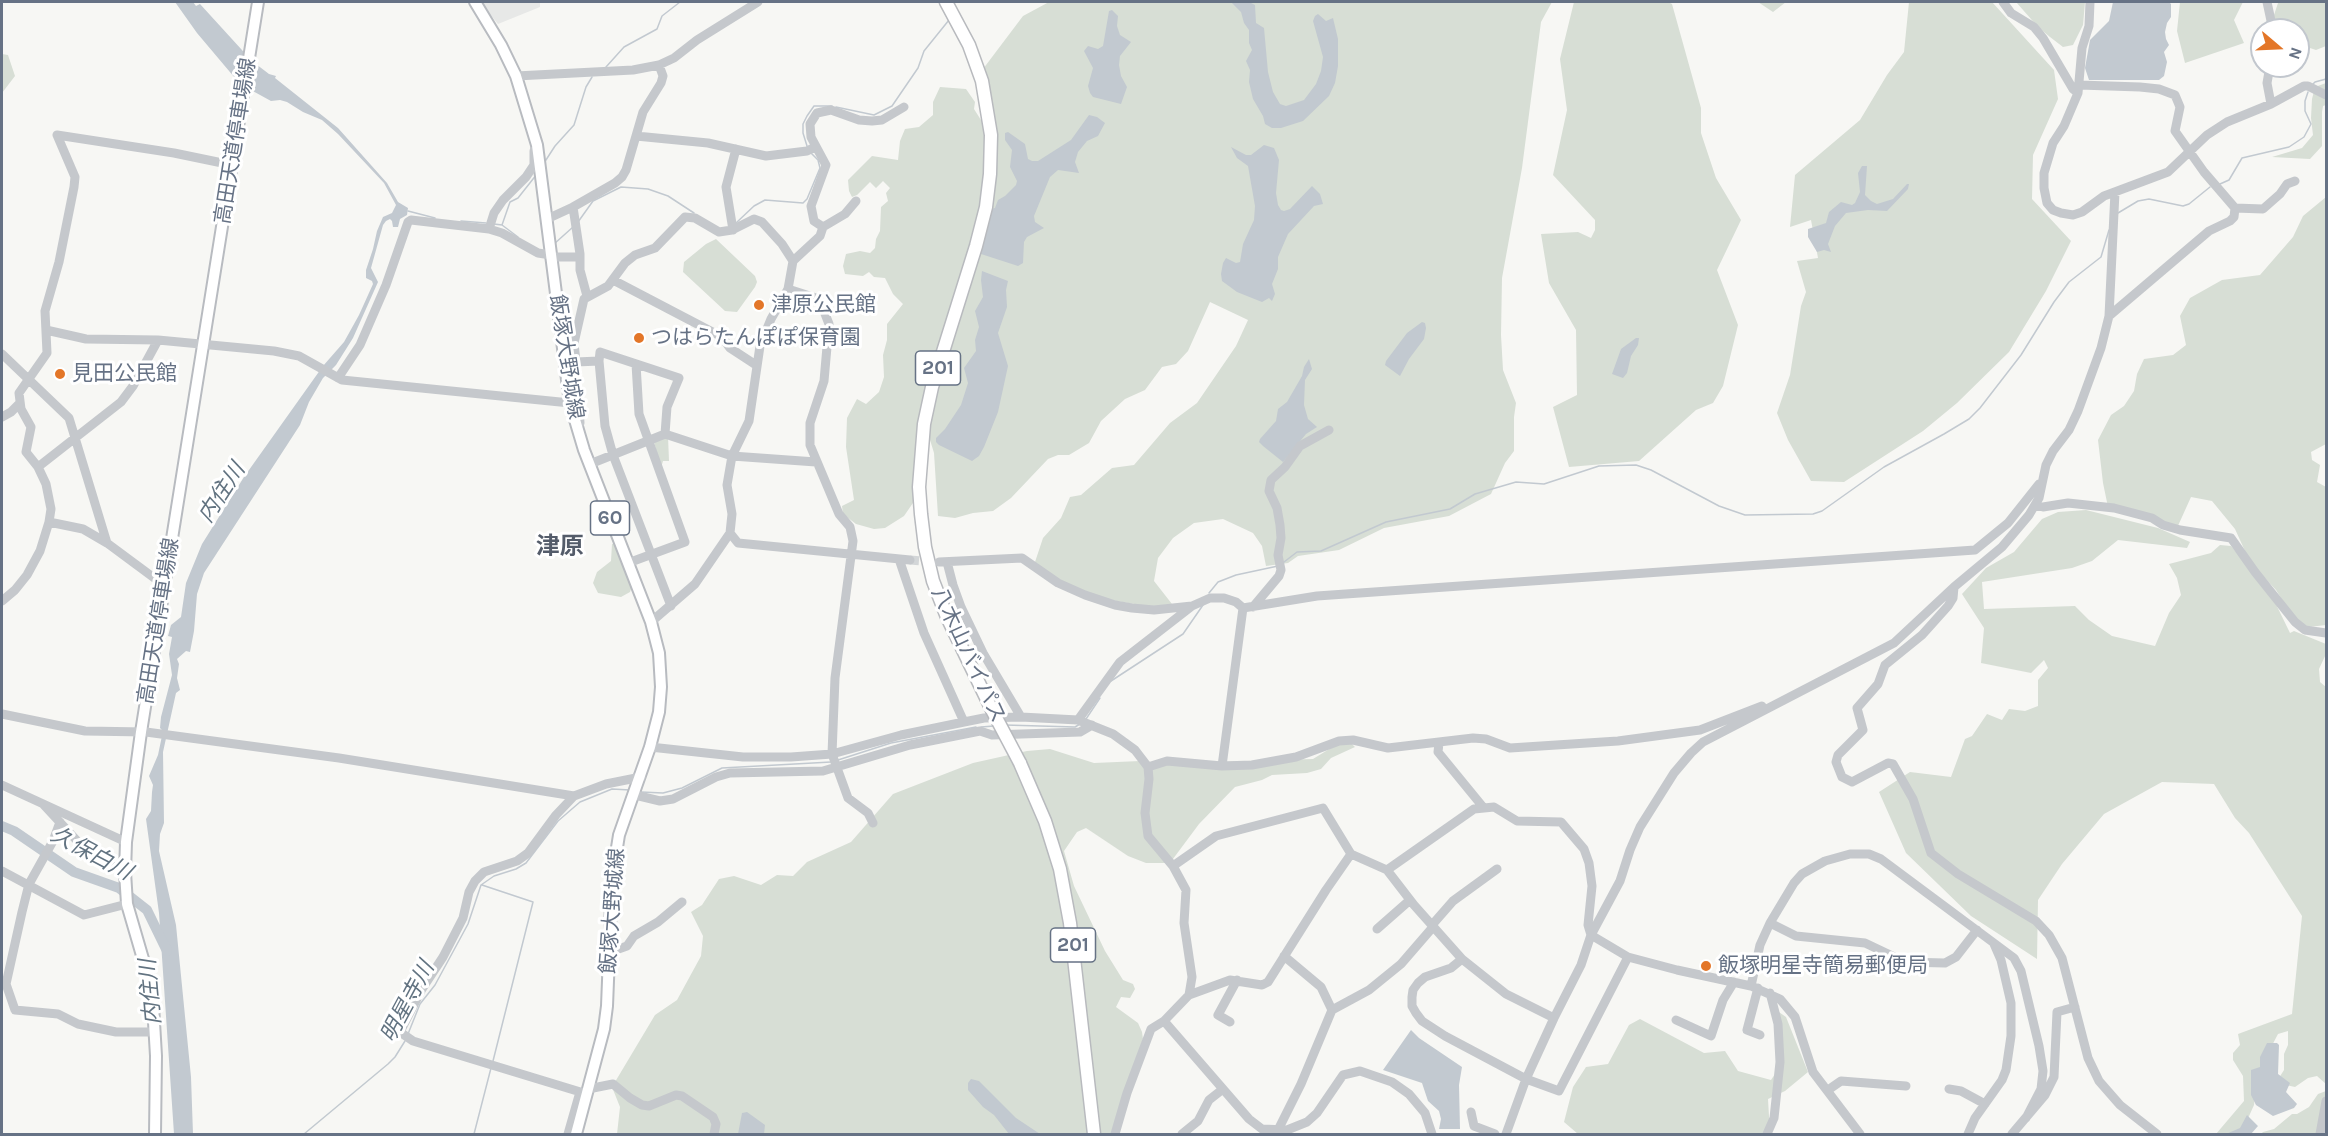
<!DOCTYPE html>
<meta charset="utf-8">
<style>
body{margin:0}
#map{position:relative;width:2328px;height:1136px;overflow:hidden;background:#f7f7f4;font-family:Karla,sans-serif}
canvas{display:block}
.frame{position:absolute;inset:0;border:3px solid #667285;pointer-events:none}
.north{position:absolute;left:2250px;top:18px;width:60px;height:60px;box-sizing:border-box;background:#fff;border:2px solid #c2c7ce;border-radius:50%;rotate:109deg;font-size:16px;font-weight:700;line-height:24px;text-align:center;color:#667285}
.north::after{content:'';display:block;margin:auto;width:21px;height:27px;background:#e37628;clip-path:polygon(50% 0,100% 100%,50% 72%,0 100%)}
</style>
<div id="map">
<canvas width="2328" height="1136"></canvas>
<div class="frame"></div>
<div class="north">N</div>
</div>
<script>
const ctx = document.querySelector('canvas').getContext('2d');
ctx.lineJoin = 'round';
function fill(path, color) {
  ctx.fillStyle = color;
  ctx.fill(path, 'evenodd');
}
function shape(rows) {
  const path = new Path2D();
  for (const r of rows) {
    path.moveTo(r[0], r[1]);
    for (let i = 2; i < r.length; i += 2) path.lineTo(r[i], r[i + 1]);
  }
  return path;
}
function stroke(path, color, width, dash) {
  ctx.strokeStyle = color;
  ctx.lineWidth = width;
  ctx.lineCap = dash ? 'butt' : 'round';
  ctx.setLineDash(dash || []);
  ctx.stroke(path);
}
function label(font, color, halo, rows, align = 'center') {
  ctx.font = font + ' Karla,"Noto Sans JP",sans-serif';
  ctx.lineWidth = 6;
  ctx.setLineDash([]);
  ctx.textBaseline = 'middle';
  ctx.strokeStyle = halo;
  ctx.fillStyle = color;
  for (const [text, x, y, turn = 0] of rows) {
    ctx.save();
    ctx.translate(x, y);
    ctx.rotate((+turn || 0) * Math.PI / 180);
    ctx.textAlign = isNaN(turn) ? turn : align;
    if (halo) ctx.strokeText(text, 0, 0);
    ctx.fillText(text, 0, 0);
    ctx.restore();
  }
}
fill(shape([
 [480,2,540,2,540,7,498,24]
]), '#e7e8e7');
fill(shape([
 [1049,2,1552,2,1541,22,1522,168,1502,278,1501,335,1503,370,1516,403,1514,417,1514,451,1505,463,1491,494,1449,516,1384,528,1339,550,1298,556,1288,563,1266,566,1262,546,1253,533,1223,519,1194,523,1173,538,1158,558,1154,581,1172,604,1152,607,1116,601,1088,593,1060,581,1035,562,1043,538,1061,518,1070,497,1081,495,1112,468,1134,465,1170,423,1197,403,1236,346,1248,320,1210,302,1188,351,1176,364,1162,367,1145,390,1125,399,1101,421,1089,443,1069,455,1058,455,1048,459,1011,498,993,511,973,513,955,518,938,516,934,453,927,430,938,380,991,201,996,168,992,100,983,69,1023,16],
 [1574,2,1668,2,1672,4,1701,108,1701,133,1716,178,1741,220,1717,270,1738,325,1723,386,1713,403,1696,410,1639,461,1569,467,1553,407,1577,395,1576,330,1549,283,1541,234,1578,232,1591,238,1595,230,1595,220,1553,175,1567,110,1560,59],
 [1758,2,1786,2,1773,12],
 [1909,2,1992,2,2054,70,2058,99,2033,155,2032,199,2071,241,2046,291,2009,352,1957,403,1923,431,1844,482,1811,481,1788,440,1777,413,1790,375,1801,306,1806,292,1797,261,1818,258,1811,220,1790,227,1795,175,1860,120,1887,75,1904,52],
 [2016,2,2085,2,2083,25,2073,45,2063,47,2050,37,2038,27],
 [2180,2,2243,2,2234,20,2244,43,2185,63,2177,31],
 [2290,2,2326,2,2326,46,2316,50,2298,44,2298,30,2280,30,2273,18,2278,3],
 [2,54,8,55,15,76,2,93],
 [2326,83,2326,105,2323,106,2322,112,2322,146,2310,159,2272,157,2302,148,2313,135,2311,118,2312,99,2315,87],
 [940,87,966,89,975,102,974,109,986,128,987,144,982,207,969,246,968,258,940,345,915,500,904,516,885,528,874,529,856,524,843,514,842,506,854,500,846,447,847,418,857,399,866,404,879,392,884,377,883,355,887,340,887,324,903,304,893,294,885,278,874,277,869,272,863,276,845,274,843,266,846,254,860,251,870,253,875,248,876,239,880,231,881,207,888,201,886,193,890,188,883,181,876,188,870,182,857,195,852,197,849,191,848,180,872,156,898,160,900,141,905,129,919,127,933,115,933,102],
 [2326,197,2326,444,2311,452,2312,460,2320,465,2317,482,2326,487,2326,625,2300,628,2276,590,2250,562,2235,529,2212,501,2191,497,2177,528,2108,507,2103,483,2098,440,2111,415,2124,406,2134,391,2137,374,2144,359,2173,355,2186,345,2180,316,2190,298,2222,280,2260,275,2293,237,2303,216],
 [716,239,755,276,757,282,755,287,737,312,725,311,683,272,684,262,706,244],
 [668,436,669,461,663,461,661,468,654,442],
 [2086,510,2158,528,2190,542,2187,548,2118,540,2092,561,2072,568,1982,582,1984,609,2075,606,2089,620,2112,636,2155,646,2169,613,2181,595,2177,578,2169,564,2211,553,2220,545,2231,546,2270,592,2290,633,2294,631,2326,644,2326,654,2319,669,2320,682,2326,687,2326,1084,2317,1076,2308,1078,2295,1087,2281,1084,2277,1081,2284,1070,2284,1054,2288,1045,2288,1031,2278,1034,2257,1074,2254,1105,2241,1134,2216,1134,2244,1101,2243,1076,2233,1060,2233,1053,2240,1045,2238,1034,2292,1014,2302,916,2249,833,2235,818,2214,784,2162,782,2104,814,2062,864,2038,900,2037,959,1971,916,1906,853,1879,792,1910,772,1951,777,1965,739,1972,736,1987,714,2002,720,2009,709,2025,711,2038,706,2038,680,2048,668,2044,660,2031,673,1981,663,1984,628,1962,594,1986,568,2014,552,2042,519,2058,512],
 [615,543,632,586,630,592,621,597,598,593,593,583,597,572,611,561,612,544],
 [1350,742,1355,747,1331,758,1321,769,1307,773,1272,775,1262,780,1235,787,1199,824,1170,863,1146,863,1128,856,1086,828,1077,832,1064,851,1074,886,1105,951,1123,980,1133,984,1135,989,1130,998,1121,997,1116,1007,1138,1023,1142,1032,1143,1039,1111,1134,617,1134,620,1107,612,1087,655,1015,677,1000,701,956,703,936,691,912,702,905,719,879,734,876,761,885,777,875,793,876,807,862,851,842,893,794,973,763,1027,751,1050,749,1094,763,1140,761,1146,764,1313,759,1339,743],
 [1776,1010,1786,1017,1808,1072,1785,1091,1768,1099,1770,1134,1578,1134,1564,1122,1573,1087,1586,1067,1608,1064,1629,1025,1640,1019,1704,1053,1725,1051,1738,1071,1771,1080,1783,1062],
 [2326,1091,2326,1134,2261,1134,2263,1132,2274,1129,2292,1114,2297,1114,2309,1107,2318,1094]
]), '#d7ded5');
fill(shape([
 [175,2,193,2,196,6,200,4,252,61,269,74,276,76,275,78,338,128,387,183,398,202,408,208,407,215,400,219,398,227,393,227,392,221,390,219,386,221,383,225,371,268,378,282,353,338,336,365,323,378,309,402,300,425,204,573,197,594,194,631,190,652,186,651,177,659,179,664,177,678,180,690,176,693,163,752,164,823,160,834,159,851,176,925,191,1077,193,1134,174,1134,159,913,146,819,151,811,152,792,153,785,149,776,158,755,163,731,160,728,161,717,172,675,169,654,172,637,168,636,171,625,181,617,186,583,202,544,244,477,323,366,344,342,359,315,373,284,372,281,366,278,366,270,373,249,377,231,383,217,392,213,396,205,384,183,338,134,322,120,303,112,287,102,280,100,271,101,240,84,197,33],
 [1231,2,1251,3,1255,5,1256,23,1264,28,1268,72,1273,92,1280,104,1286,106,1304,100,1316,84,1321,71,1323,57,1313,21,1315,16,1318,14,1326,21,1333,18,1338,39,1338,66,1335,83,1329,96,1303,121,1281,128,1272,128,1265,124,1263,116,1253,99,1249,82,1250,70,1246,61,1252,50,1249,43,1249,30,1244,23,1241,12],
 [2113,2,2169,2,2171,4,2171,17,2167,23,2165,32,2166,39,2169,45,2164,52,2167,62,2164,76,2159,80,2089,80,2085,68,2090,40,2109,21],
 [1112,10,1118,16,1117,26,1120,35,1131,42,1120,56,1119,65,1121,76,1127,87,1121,104,1093,97,1090,93,1088,86,1093,68,1084,51,1088,46,1098,49,1103,46,1109,11],
 [1089,115,1097,117,1105,123,1098,136,1087,141,1078,152,1075,162,1079,173,1058,170,1050,177,1034,216,1035,222,1044,228,1027,237,1024,242,1023,263,1018,266,981,254,991,209,995,208,998,200,1005,196,1016,185,1017,181,1010,167,1012,150,1005,140,1005,133,1008,132,1025,144,1028,159,1032,161,1038,161,1071,140],
 [1264,145,1274,148,1279,160,1276,193,1278,205,1281,210,1284,211,1290,209,1312,186,1320,194,1323,204,1314,206,1288,234,1278,257,1278,269,1272,284,1275,294,1272,301,1269,298,1262,302,1237,292,1222,281,1221,274,1223,263,1226,258,1236,263,1240,262,1243,244,1254,220,1255,206,1248,166,1237,158,1231,147,1246,155,1251,155],
 [1862,166,1867,166,1865,195,1871,201,1877,204,1893,199,1907,184,1909,184,1908,189,1887,211,1868,210,1846,213,1835,226,1828,244,1831,252,1824,250,1817,252,1808,237,1808,229,1826,223,1829,212,1841,202,1852,205,1855,203,1860,192,1858,173],
 [982,271,1008,281,1006,290,1007,307,998,333,1008,366,998,412,984,447,979,456,972,461,939,445,936,442,936,438,945,429,961,405,968,383,964,368,976,351,975,340,979,327,975,311,983,297,981,280],
 [1422,322,1425,323,1426,328,1424,339,1409,359,1400,376,1385,365,1386,361,1407,333],
 [1636,338,1639,338,1638,345,1631,356,1627,373,1623,378,1612,374,1621,349],
 [1309,359,1312,369,1305,380,1304,405,1308,419,1317,427,1306,434,1283,462,1263,446,1259,442,1260,439,1276,421,1278,409,1287,402,1302,376,1304,367],
 [1411,1030,1419,1038,1462,1067,1459,1085,1460,1129,1439,1129,1441,1119,1439,1111,1428,1101,1422,1083,1383,1070],
 [2267,1043,2277,1043,2279,1045,2278,1074,2290,1083,2286,1092,2297,1104,2294,1108,2273,1116,2256,1105,2251,1095,2251,1070,2260,1067,2260,1057],
 [971,1079,979,1081,1016,1118,1040,1134,1009,1134,994,1115,983,1107,968,1090,968,1083],
 [747,1112,765,1125,764,1134,738,1134,742,1113],
 [2247,1115,2258,1126,2251,1134,2226,1134,2240,1128]
]), '#c2c9d0');
stroke(shape([
 [606,67,624,47,657,29,662,16,680,2],
 [2312,85,2315,82,2326,79],
 [836,107,874,115,892,106,918,68,924,51,949,20],
 [807,146,803,133,803,124,807,116,814,106,832,106],
 [544,163,555,146,574,125,586,87,592,77],
 [2220,184,2229,180,2242,158,2289,147,2304,137,2311,124,2305,111,2305,101,2308,92],
 [408,211,435,218],
 [2118,213,2138,201,2149,199,2183,206,2189,204,2210,187],
 [461,221,486,223],
 [578,222,593,201,621,187,648,189,668,196,694,213],
 [736,223,754,206,765,200,803,203,807,199,820,168,818,160,811,153],
 [494,224,502,225,518,237],
 [502,225,510,202,518,198,537,174],
 [554,244,573,227],
 [1284,562,1297,552,1321,551,1386,522,1450,509,1475,494,1516,482,1544,484,1599,466,1636,465,1651,470,1719,506,1745,515,1813,514,1822,511,1884,467,1944,434,1969,419,1980,408,2021,355,2054,302,2069,282,2101,257,2109,230],
 [1209,593,1218,582,1236,575,1278,566],
 [1111,681,1183,634,1203,605],
 [1086,719,1100,698],
 [1005,725,1075,727,1080,724],
 [981,727,994,726],
 [838,760,891,743,976,727],
 [641,792,663,793,682,788,722,768,831,762],
 [481,885,494,876,516,869,526,863,558,821,580,802,612,789,630,790],
 [482,885,533,902,493,1061],
 [408,1034,420,1004,435,985,468,924,481,885],
 [304,1134,388,1064,395,1057,405,1041],
 [474,1134,491,1068]
]), '#c2c9d0', 1.5);
stroke(shape([
 [2,826,14,831,74,872,119,888,147,910,167,951]
]), '#c2c9d0', 10);
stroke(shape([
 [910,560,934,562]
]), '#d3d6d8', 9, [9, 4.5]);
const major = shape([
 [475,2,501,45,516,76,537,145,570,403,584,450,651,622,659,653,661,687,659,712,650,747,619,835,612,879,607,1006,604,1029,576,1134],
 [155,1134,156,1056,153,1005,150,983,127,904,125,872,126,842,141,732,258,2]
]);
const highway = shape([
 [946,2,969,45,982,81,991,135,990,174,986,207,976,246,932,387,924,424,919,487,921,514,925,547,933,581,947,617,992,710],
 [1020,763,1045,821,1060,869,1070,923,1094,1134]
]);
stroke(major, '#b8bbc0', 14);
stroke(highway, '#b8babe', 15);
stroke(shape([
 [2003,2,2011,13,2034,27,2043,38,2073,89,2078,93],
 [2090,2,2089,26,2082,48,2078,93,2064,126,2053,143,2044,173,2044,188,2047,203,2053,210,2061,213,2073,215,2082,212,2104,196,2168,172,2207,135,2227,122,2271,104,2304,86,2308,86,2326,95],
 [2267,2,2273,30],
 [2270,66,2267,83,2271,104],
 [516,76,633,70,659,65,674,58,697,40,758,2],
 [2079,85,2140,87,2159,89,2175,95,2180,107,2175,131,2204,172,2235,208,2234,217,2230,221,2209,231,2109,316],
 [57,135,174,153,232,165],
 [636,136,708,143,766,156,807,151,815,147],
 [573,207,580,254,580,270,587,296],
 [2235,208,2263,209,2280,194,2287,184,2295,181],
 [547,219,573,207,615,183,622,177,626,170,643,112,661,83,663,76,659,65],
 [823,227,845,214,856,201],
 [489,229,494,213,503,200,526,177,534,165,534,151],
 [733,230,726,187,736,149],
 [551,257,580,257],
 [793,261,820,236,823,227,814,221,811,206,826,165,811,137,810,124,817,113,831,110,859,120,872,121,882,120,904,107],
 [613,280,722,337,730,348,756,365],
 [788,289,816,298,822,306,829,324,824,381,810,423,810,445,839,514,850,527,853,541,835,678,832,754,848,798,868,813,873,823],
 [46,330,86,339,158,340,274,351,299,356,342,380,570,403],
 [2,354,69,418,107,543,165,586],
 [599,361,605,426,613,455,671,606],
 [576,362,574,343,584,299,608,286,625,263,635,255,655,248,685,217,695,218,719,232,732,230,754,219,762,222,782,244,793,261,788,289,771,319,760,346,749,421,732,456,727,485,732,514,730,533,695,584,651,622],
 [338,378,360,345,386,285,408,222,411,220,489,229,502,233,538,253,551,255],
 [2,417,11,412,20,403],
 [580,423,576,362,599,361,600,352,679,378,667,407,665,434,590,464],
 [665,434,732,456,816,462],
 [38,467,121,402,133,386,158,340],
 [2035,505,2043,507,2068,503,2114,508,2152,518,2163,525,2180,530,2231,538,2255,572,2295,622,2305,630,2326,633],
 [49,522,83,529,107,543],
 [730,533,738,543,910,560],
 [899,559,924,633,964,722],
 [939,562,1022,558,1058,583,1085,595,1115,605,1132,608,1154,610,1192,606],
 [947,562,953,585,961,607,983,653,1021,717],
 [628,563,685,542,639,414,636,364],
 [1954,587,1953,598,1948,606,1922,635,1885,665,1878,684,1857,708,1863,730,1838,755,1836,762,1842,777,1852,782,1888,763,1893,764,1913,799,1931,853,1958,874,2036,921,2049,935,2062,958,2088,1058,2099,1081,2120,1105,2157,1134],
 [2,601,15,590,27,575,40,551,49,522,51,509,46,484,38,467,26,452,31,427,21,409,19,393,47,353,45,311,59,262,74,187,75,177,57,135],
 [1253,607,1279,576,1281,570,1278,555,1281,538,1280,525,1277,508,1269,491,1271,480,1285,467,1300,446,1329,430],
 [2,714,85,731,146,732,339,758,574,796,606,784,641,777],
 [1078,720,1120,662,1192,606,1210,598,1224,598,1236,602,1243,608,1317,596,1975,550,2008,523,2039,484],
 [1439,743,1438,752,1483,807],
 [650,747,743,757,791,757,832,754,901,735,964,722,984,718,1021,717,1078,720,1113,734,1135,750,1148,767,1149,779,1145,813,1148,836,1173,866,1186,890,1184,923,1192,977,1189,995,1164,1021,1151,1029,1127,1093,1115,1134],
 [1222,766,1243,608],
 [1148,767,1167,761,1222,766,1252,765,1296,757,1339,741,1353,740,1388,748,1473,738,1486,739,1510,748,1618,741,1700,730,1762,706],
 [2,785,126,842],
 [635,795,660,801,673,799,716,777,730,773,823,771,910,745,980,731,992,735,1080,732,1092,725],
 [574,796,556,815,528,853,517,861,484,872,475,881,469,892,463,918,443,957,422,989,400,1032,413,1041,587,1094],
 [43,804,80,844,109,864,125,872],
 [60,822,53,841,29,884,22,912,6,984,15,1010,58,1014,78,1024,116,1032,155,1032],
 [1173,866,1216,836,1323,808,1351,854,1387,870,1414,905,1462,959,1506,994,1554,1018],
 [1387,870,1474,809,1494,807,1517,821,1561,822,1584,849,1589,863,1592,886,1588,925,1591,935,1628,957,1677,970,1751,986,1780,999,1795,1017,1813,1072,1860,1134],
 [2,871,84,915,127,904],
 [1770,923,1796,936,1865,943,1905,962,1945,963,1956,957,1977,930],
 [1432,925,1453,901,1497,869],
 [1377,929,1410,900],
 [610,952,627,946,634,936,658,922,682,902],
 [1284,956,1321,987,1332,1010],
 [1462,959,1451,968,1425,977,1418,983,1413,990,1412,997,1412,1006,1416,1013,1422,1021,1445,1036,1526,1079,1559,1091,1628,957],
 [1751,986,1760,945,1770,923,1794,883,1802,874,1825,861,1850,854,1869,854,1881,859,2014,958,2021,971,2039,1046,2043,1071,2041,1089,2026,1118],
 [1758,988,1747,1030,1760,1035],
 [1189,995,1230,980,1262,985,1268,982,1326,890,1351,854],
 [1676,1020,1711,1036,1723,1000,1734,982],
 [1164,1021,1249,1119,1262,1129,1287,1130,1307,1122,1317,1113,1343,1075,1360,1071,1392,1082,1409,1094,1425,1113,1432,1134],
 [1230,1022,1218,1015,1237,980],
 [588,1089,613,1084,630,1098,642,1105,649,1106,676,1095,682,1096,713,1117,716,1124,714,1134],
 [1949,1089,1961,1091,1985,1104],
 [1828,1090,1841,1081,1906,1086],
 [1471,1112,1474,1126,1495,1134],
 [1278,1130,1301,1084,1332,1010,1369,990,1401,964,1433,927],
 [568,1134,580,1092],
 [1182,1134,1198,1121,1209,1100,1223,1089],
 [1506,1134,1526,1079,1554,1018,1581,965,1591,935,1620,881,1630,850,1640,827,1674,773,1691,753,1703,742,1894,643,1954,587,2002,547,2029,515,2039,498,2046,465,2053,451,2069,430,2078,411,2101,348,2109,316,2115,192],
 [1767,1134,1774,1118,1780,1062,1778,1024,1770,993],
 [1968,1134,1975,1118,2002,1080,2006,1070,2011,1036,2011,1003,2001,960,1994,944],
 [2012,1134,2045,1095,2054,1077,2057,1012,2075,1007],
 [2320,1134,2326,1101]
]), '#c5c8cc', 9);
stroke(major, '#fff', 10);
stroke(highway, '#fff', 12);
const highwayBridge = shape([
 [992,710,1020,763]
]);
stroke(highwayBridge, '#b8babe', 15, []);
stroke(highwayBridge, '#fff', 12);
for (const [x, y, r, color] of [
 [759,305,6,"#e37628"],
 [639,338,6,"#e37628"],
 [60,374,6,"#e37628"],
 [1706,966,6,"#e37628"]
]) {
  const dot = new Path2D();
  dot.arc(x, y, r, 0, 2 * Math.PI);
  ctx.fillStyle = color;
  ctx.fill(dot);
  stroke(dot, '#fff', 2);
}
for (const [x, y, w] of [
 [938,368,45],
 [610,518,39],
 [1073,945,45]
]) {
  const box = new Path2D();
  box.roundRect(x - w / 2, y - 17, w, 34, 4.5);
  ctx.fillStyle = '#fff';
  ctx.fill(box);
  stroke(box, '#667285', 1.5);
}
label('bold 20px', '#667285', null, [
 ["201",938,368],
 ["60",610,518],
 ["201",1073,945]
]);
label('21px', '#667285', '#fff', [
 ["高田天道停車場線",236,141,-81],
 ["飯塚大野城線",566,357,81],
 ["高田天道停車場線",159,621,-81],
 ["八木山バイパス",968,655,65],
 ["飯塚大野城線",613,911,-86]
]);
label('21px', '#667285', '#fff', [
 ["津原公民館",771,305],
 ["つはらたんぽぽ保育園",651,338],
 ["見田公民館",72,374],
 ["飯塚明星寺簡易郵便局",1718,966]
], 'left');
label('italic 22px', '#627381', '#fff', [
 ["内住川",222,493,-57],
 ["久保白川",91,854,28],
 ["内住川",151,992,-95],
 ["明星寺川",408,1002,-62]
]);
label('bold 24px', '#545c6a', '#fff', [
 ["津原",560,547]
]);
</script>
